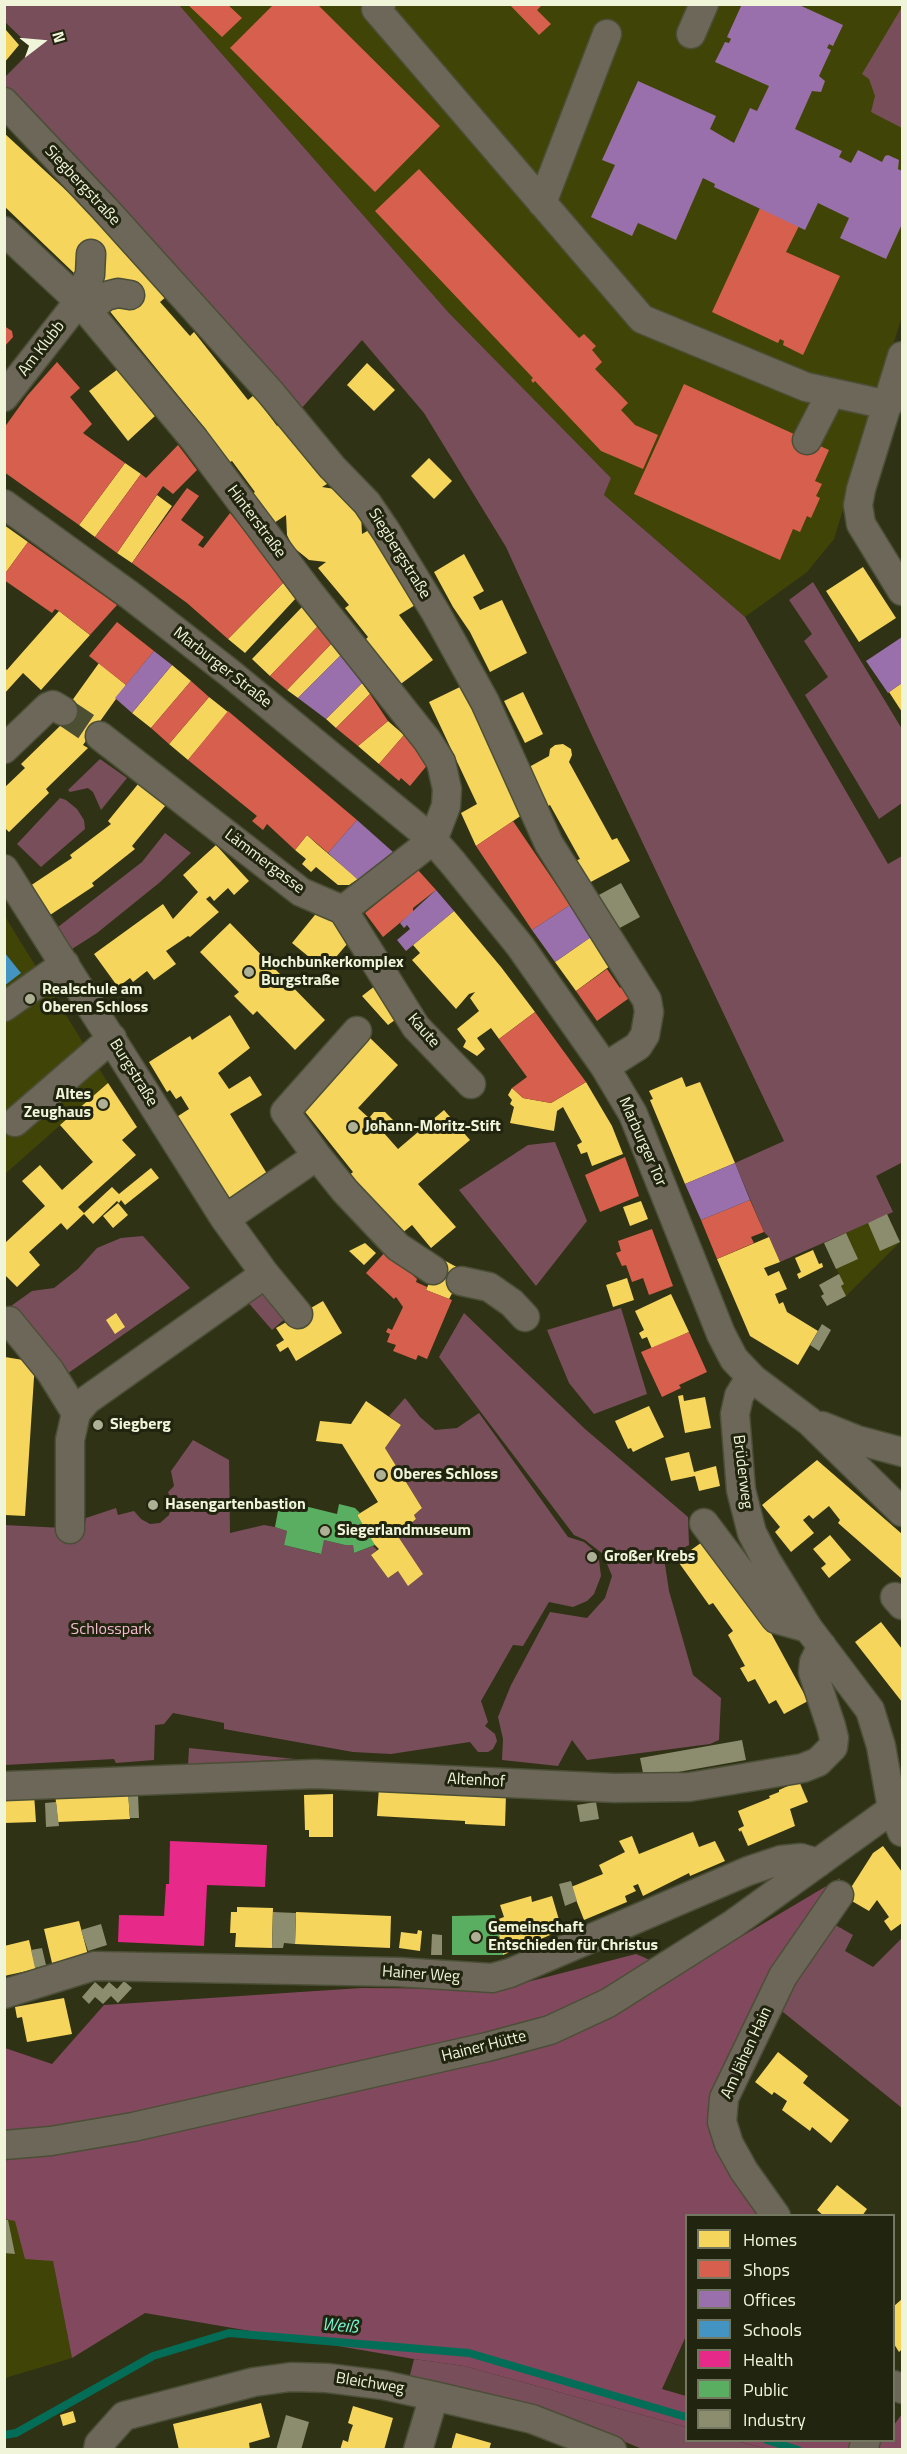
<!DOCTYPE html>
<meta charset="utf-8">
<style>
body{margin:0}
#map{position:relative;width:907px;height:2454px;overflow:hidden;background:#303215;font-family:"Titillium Web",sans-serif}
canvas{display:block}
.frame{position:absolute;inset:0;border:6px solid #f0f4d9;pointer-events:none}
.legend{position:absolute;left:685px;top:2214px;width:210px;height:228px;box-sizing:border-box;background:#21240e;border:2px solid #74775f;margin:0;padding:8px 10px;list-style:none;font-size:18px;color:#f0f4d9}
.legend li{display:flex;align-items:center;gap:12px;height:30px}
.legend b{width:30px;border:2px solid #74775f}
.north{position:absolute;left:12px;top:12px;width:60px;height:60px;-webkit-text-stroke:4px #21240e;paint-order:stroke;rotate:74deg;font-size:16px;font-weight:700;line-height:24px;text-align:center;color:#f0f4d9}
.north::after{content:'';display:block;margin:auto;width:21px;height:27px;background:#f0f4d9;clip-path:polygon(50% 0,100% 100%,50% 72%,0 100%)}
</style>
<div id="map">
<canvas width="907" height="2454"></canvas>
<div class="frame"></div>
<ul class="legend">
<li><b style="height:16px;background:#f6d55c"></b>Homes</li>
<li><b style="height:16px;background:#d6604d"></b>Shops</li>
<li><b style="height:16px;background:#9970ab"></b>Offices</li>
<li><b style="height:16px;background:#4393c3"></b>Schools</li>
<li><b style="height:16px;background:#e7298a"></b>Health</li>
<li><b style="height:16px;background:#5aae61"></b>Public</li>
<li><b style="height:16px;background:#8c8c6e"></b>Industry</li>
</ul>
<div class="north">N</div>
</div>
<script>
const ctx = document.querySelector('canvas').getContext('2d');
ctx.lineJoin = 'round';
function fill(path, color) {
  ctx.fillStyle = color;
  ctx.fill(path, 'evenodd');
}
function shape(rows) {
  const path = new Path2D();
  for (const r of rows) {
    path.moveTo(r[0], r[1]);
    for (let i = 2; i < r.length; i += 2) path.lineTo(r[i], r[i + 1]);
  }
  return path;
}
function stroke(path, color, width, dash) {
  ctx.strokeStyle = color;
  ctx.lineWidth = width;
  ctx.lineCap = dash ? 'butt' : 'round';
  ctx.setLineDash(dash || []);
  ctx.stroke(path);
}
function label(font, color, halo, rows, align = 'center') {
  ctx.font = font + ' "Titillium Web",sans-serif';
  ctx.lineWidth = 6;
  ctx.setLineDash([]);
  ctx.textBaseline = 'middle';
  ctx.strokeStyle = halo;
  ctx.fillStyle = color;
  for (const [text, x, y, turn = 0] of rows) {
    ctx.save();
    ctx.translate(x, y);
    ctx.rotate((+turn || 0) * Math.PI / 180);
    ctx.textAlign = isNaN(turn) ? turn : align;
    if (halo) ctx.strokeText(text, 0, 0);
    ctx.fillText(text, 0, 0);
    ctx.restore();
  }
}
fill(shape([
 [179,5,902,5,902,316,834,539,807,572,745,617,604,495,611,478,448,312],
 [4,915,108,1083,5,1174,4,1174],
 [887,1214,900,1242,846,1296,827,1306,821,1296,824,1294,819,1285,839,1274,824,1243],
 [5,2219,15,2220,53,2261,72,2358,5,2378]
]), '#404507');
fill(shape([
 [4,5,179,5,448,312,611,478,604,495,745,617,888,864,902,856,902,1165,901,1163,876,1176,893,1212,780,1262,769,1237,764,1232,735,1163,784,1141,594,740,506,547,424,413,362,340,285,427,5,115,5,77,33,49,5,22],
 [902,7,902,128,871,112,875,96,869,79,862,74],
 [813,582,902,729,902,803,879,819,805,695,828,677,804,641,812,634,789,600],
 [100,759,127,778,101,810,93,792,88,788,70,792,68,790],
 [60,798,66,800,77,809,84,820,85,829,41,867,17,844],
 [165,833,191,853,159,883,97,933,72,949,58,927,142,862],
 [555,1142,587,1221,536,1286,459,1190,528,1145],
 [143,1236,190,1288,64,1376,11,1306,32,1291,54,1288,78,1269,97,1248,121,1238],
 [261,1287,287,1317,272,1330,246,1300],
 [621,1308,647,1394,594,1414,569,1383,547,1330],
 [464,1313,585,1429,688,1517,689,1545,664,1558,669,1591,693,1675,721,1698,719,1740,710,1744,587,1760,572,1740,558,1766,502,1760,503,1739,498,1717,511,1685,550,1612,587,1618,605,1598,612,1576,603,1554,585,1540,574,1535,439,1357],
 [405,1398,420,1417,435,1430,457,1428,479,1413,568,1537,584,1542,592,1549,599,1560,601,1576,594,1594,587,1601,573,1607,549,1602,523,1646,513,1645,481,1701,488,1722,485,1726,495,1734,497,1741,493,1749,488,1752,478,1752,470,1742,391,1754,353,1752,224,1729,224,1723,173,1713,164,1724,155,1725,154,1760,116,1763,114,1759,5,1765,4,1525,84,1529,86,1518,116,1508,118,1515,134,1511,141,1519,150,1524,160,1523,169,1515,172,1504,168,1492,174,1486,171,1471,193,1440,229,1460,230,1533,264,1525,275,1527,287,1531,284,1545,320,1554,324,1540,345,1545,353,1545,354,1553,373,1546,377,1550,371,1555,388,1578,398,1571,408,1585,397,1535,416,1519,414,1515,422,1508,385,1448,401,1425,389,1416],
 [189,1748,295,1759,188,1765],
 [830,1922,853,1935,845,1951,873,1967,902,1938,902,2108,778,2008],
 [414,2359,464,2366,686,2427,686,2440,736,2441,768,2449,642,2449,599,2431,409,2379]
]), '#784e5b');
fill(shape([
 [840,1878,830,1922,778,2008,720,2120,790,2215,686,2216,686,2336,662,2389,686,2396,686,2427,464,2366,414,2359,145,2313,72,2358,53,2261,25,2259,15,2221,5,2219,5,2048,52,2064,104,2005,361,1988,500,1989,636,1954,680,1973],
 [902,2414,902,2449,768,2449,736,2441,894,2440,894,2425]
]), '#82495e');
fill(shape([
 [6,30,19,45,4,63,4,31],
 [4,133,83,206,167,296,160,302,190,336,194,332,248,400,254,395,277,426,281,423,332,481,322,487,341,490,361,514,362,534,369,530,420,602,399,615,433,660,398,686,365,640,368,637,345,608,349,605,318,568,326,562,309,560,293,547,287,535,286,515,274,523,252,494,255,492,232,461,228,463,205,433,207,431,108,309,74,273,4,206],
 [367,363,395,390,374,411,347,385],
 [118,369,155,416,128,441,89,391],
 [429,458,452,481,434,499,411,476],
 [125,463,141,474,95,537,79,525],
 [157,495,172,506,132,563,117,553],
 [4,525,28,542,4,575],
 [464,554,484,591,473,597,480,610,502,600,527,653,490,672,470,632,453,607,434,572],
 [863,567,896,618,859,642,826,591],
 [285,581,297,597,245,653,228,639],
 [302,607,319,625,270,676,252,659],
 [59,611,90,635,41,690,23,673,4,694,4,668,7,670,13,663],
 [332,643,341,655,298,698,287,690],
 [99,663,126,685,83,745,88,748,46,789,49,793,9,832,4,827,4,788,25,768,21,764,60,726,56,723],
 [172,665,191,681,151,728,132,713],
 [362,683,370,694,336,728,326,719],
 [902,683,902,712,889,692],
 [462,686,522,815,476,846,461,813,477,804,429,702],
 [523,692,543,734,525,743,504,701],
 [209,697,228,712,188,760,169,744],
 [388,721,404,735,379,764,358,746],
 [563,744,571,749,572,755,569,762,612,840,617,838,630,861,587,884,575,861,580,859,550,805,541,810,528,787,537,782,529,767,549,756,550,749,555,745],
 [143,778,170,800,132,846,135,849,92,883,94,886,50,915,30,886,72,858,70,855,111,824,108,821],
 [307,835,318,845,358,879,349,885,338,885,316,867,311,872,302,864,306,859,295,850],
 [216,845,249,881,234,895,228,888,214,901,210,896,206,899,219,912,190,937,188,936,166,951,176,964,154,980,147,971,133,982,130,978,118,987,94,954,163,904,173,919,198,892,183,875],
 [319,910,353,937,325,970,292,943],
 [454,911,501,967,535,1012,499,1039,491,1028,477,1038,485,1049,477,1056,463,1047,466,1041,457,1029,479,1011,470,998,475,992,469,994,456,1009,412,960,420,953,413,945],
 [230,923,325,1020,295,1050,257,1011,253,1015,234,996,239,992,200,952],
 [591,937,610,966,576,991,555,962],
 [380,982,402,1015,388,1025,362,996],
 [230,1015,250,1048,218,1073,229,1089,250,1076,262,1095,230,1114,269,1177,229,1202,175,1118,189,1109,181,1096,176,1099,170,1090,167,1092,149,1062,190,1036,192,1040],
 [370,1038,398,1065,358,1108,369,1118,374,1112,385,1112,394,1121,383,1132,398,1149,444,1110,470,1140,418,1184,456,1227,431,1248,412,1225,401,1234,375,1202,369,1206,346,1178,353,1172,302,1108],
 [682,1077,686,1087,700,1082,735,1163,685,1184,650,1100,653,1099,649,1091],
 [586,1082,612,1126,623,1154,592,1166,587,1152,581,1154,577,1145,582,1142,563,1107,557,1111,554,1131,510,1123,514,1107,510,1104,512,1100,508,1095,512,1088,523,1098,551,1103],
 [108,1083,137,1127,122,1140,136,1155,78,1207,84,1213,112,1187,119,1194,151,1168,159,1178,125,1205,121,1200,119,1203,117,1201,93,1224,84,1214,67,1230,61,1223,29,1252,40,1265,17,1287,4,1274,4,1240,6,1242,45,1206,22,1181,40,1165,62,1190,93,1162,60,1125],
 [641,1201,648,1219,630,1226,623,1207],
 [118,1203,128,1215,113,1228,103,1216],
 [769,1237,780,1262,764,1268,768,1276,779,1271,787,1289,775,1294,779,1304,783,1302,787,1312,818,1331,798,1365,750,1336,717,1259],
 [365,1243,376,1253,364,1265,349,1251],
 [813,1250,819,1264,822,1263,823,1267,799,1279,797,1274,801,1272,795,1258],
 [440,1258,464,1271,449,1299,426,1290],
 [627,1278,634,1300,613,1307,606,1285],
 [671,1294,689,1332,652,1349,647,1337,642,1339,639,1333,644,1330,635,1311],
 [323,1301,342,1333,296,1361,288,1347,280,1352,276,1345,284,1340,276,1328],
 [116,1313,125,1327,115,1334,106,1320],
 [5,1357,35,1362,25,1516,5,1515],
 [683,1395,684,1401,705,1397,711,1428,685,1433,678,1396],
 [366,1401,401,1425,385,1448,422,1508,414,1515,416,1519,397,1535,423,1574,408,1586,398,1571,388,1578,371,1555,379,1549,373,1543,357,1515,378,1502,342,1444,316,1441,320,1421,351,1424],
 [649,1406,664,1437,633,1452,631,1448,628,1449,615,1421],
 [689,1452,694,1472,716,1466,720,1486,699,1491,695,1476,671,1481,665,1458],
 [817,1460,902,1534,902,1579,838,1523,840,1520,829,1506,813,1519,809,1515,803,1520,814,1533,791,1552,775,1532,780,1527,762,1505],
 [830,1535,851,1560,829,1578,821,1568,826,1564,813,1549],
 [705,1540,759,1611,808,1701,784,1714,776,1700,769,1704,755,1679,748,1682,740,1668,745,1666,728,1635,733,1631,713,1603,709,1605,677,1560],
 [881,1622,902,1649,902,1702,855,1642],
 [799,1781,808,1802,790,1809,795,1826,748,1846,741,1830,740,1832,738,1829,744,1826,738,1811,770,1798,769,1796,779,1792,779,1790],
 [379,1787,506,1794,505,1826,465,1824,465,1821,377,1816],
 [128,1790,130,1819,58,1822,55,1793],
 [34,1794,36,1822,4,1823,4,1795],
 [333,1794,333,1837,309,1837,309,1830,305,1830,304,1795],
 [693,1832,699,1847,715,1841,725,1861,690,1876,689,1873,643,1896,638,1884,633,1886,636,1891,625,1896,627,1902,584,1920,571,1887,603,1874,599,1865,625,1852,619,1841,632,1836,639,1854],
 [883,1846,902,1872,902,1923,891,1931,884,1921,889,1917,877,1900,869,1911,845,1897,873,1853],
 [531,1896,532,1902,552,1896,562,1930,503,1955,496,1920,504,1917,500,1905],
 [237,1907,273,1908,272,1948,235,1947,236,1933,230,1933,231,1912,237,1912],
 [296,1912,391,1916,390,1948,295,1944],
 [79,1921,88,1955,52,1963,44,1929],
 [418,1930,422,1931,420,1951,399,1948,401,1932,417,1934],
 [29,1940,36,1969,4,1976,4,1946],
 [64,1998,72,2034,27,2042,22,2017,17,2018,15,2007],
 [778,2052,808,2076,803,2083,849,2120,831,2143,812,2127,810,2131,782,2110,787,2101,774,2092,772,2095,755,2082],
 [837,2185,867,2209,862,2216,824,2216,817,2210],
 [902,2299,902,2349,899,2352,894,2344,894,2306],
 [261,2403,270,2437,249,2443,250,2450,179,2450,173,2424],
 [353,2406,393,2418,384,2450,340,2450,343,2440,348,2442,350,2433,353,2425,348,2423],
 [73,2411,76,2422,63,2426,60,2415],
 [456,2433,491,2443,489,2450,451,2450]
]), '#f6d55c');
fill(shape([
 [187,4,227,4,242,18,222,37],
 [274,4,317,4,440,126,375,192,230,48],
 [509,4,543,4,537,10,551,24,539,35],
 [419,169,579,338,584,334,596,346,592,350,602,362,595,369,628,403,621,410,635,425,658,435,643,469,601,451,535,381,533,383,531,380,533,378,375,211],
 [760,208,799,226,786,252,840,276,803,355,783,345,784,341,780,339,778,343,712,312],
 [4,326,12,331,13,337,4,347],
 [57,362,80,388,70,397,92,424,83,433,125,463,79,525,4,472,4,428,27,396],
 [684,384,829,450,815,481,822,484,816,496,820,498,811,518,807,516,800,532,793,529,780,560,634,494],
 [178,445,197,470,173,494,163,486,117,553,95,537,141,474,146,478],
 [187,488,199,496,181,520,204,537,198,545,203,548,230,513,285,581,228,639,187,603,132,563],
 [28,542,117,605,90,635,59,611,55,609,52,613,4,580,4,575],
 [117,622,154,651,126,685,89,656],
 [319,625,332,643,287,690,270,676],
 [191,681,209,697,169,744,151,728],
 [370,694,388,721,358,746,336,728],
 [228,711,357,820,328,853,307,835,295,850,267,824,263,830,252,821,257,816,188,760],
 [404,735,424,752,429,763,410,786,401,778,399,781,379,764],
 [513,821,570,905,532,930,476,846],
 [418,870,436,890,413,908,413,912,383,937,365,913],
 [607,969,620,988,624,985,632,996,597,1021,576,991],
 [535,1012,586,1082,551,1103,523,1098,512,1088,527,1077,499,1039],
 [625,1157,639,1196,600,1212,585,1175],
 [750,1200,764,1232,751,1237,754,1243,717,1259,701,1220],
 [652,1229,673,1286,649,1295,643,1278,632,1282,626,1265,622,1266,616,1253,621,1251,618,1241],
 [387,1250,417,1279,416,1282,427,1287,426,1290,452,1300,427,1359,418,1355,416,1360,393,1351,396,1345,387,1342,390,1334,386,1332,388,1328,392,1330,403,1307,396,1297,394,1299,366,1273],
 [689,1332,707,1372,679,1385,681,1388,662,1397,641,1352]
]), '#d6604d');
fill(shape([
 [742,4,797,4,843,25,833,46,829,44,827,48,831,50,819,76,825,81,821,92,812,91,795,129,842,151,839,157,851,163,858,150,882,162,885,156,888,155,899,160,898,169,902,171,902,224,886,259,840,238,849,218,818,203,805,230,714,187,715,184,703,178,676,240,638,223,632,236,591,217,615,165,602,160,638,81,716,116,710,129,734,143,750,108,757,111,769,86,715,62,725,42,729,43,731,39,727,37],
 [902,637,902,683,888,693,866,661],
 [154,651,172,665,132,713,115,698],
 [341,655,362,683,326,719,298,698],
 [357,820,393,852,358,880,328,853],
 [436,890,454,911,406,951,397,940,410,929,407,925,404,928,400,923],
 [570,905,591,937,555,962,532,930],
 [735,1163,750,1200,701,1220,685,1184]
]), '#9970ab');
fill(shape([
 [4,952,21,973,4,986]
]), '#4393c3');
fill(shape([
 [170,1841,267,1845,265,1887,207,1885,204,1946,118,1942,119,1915,164,1916,166,1884,169,1884]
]), '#e7298a');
fill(shape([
 [280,1500,337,1514,339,1504,355,1508,360,1513,357,1515,375,1545,354,1553,353,1545,345,1545,324,1540,321,1554,284,1545,287,1531,275,1527],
 [495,1915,503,1955,452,1955,452,1916]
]), '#5aae61');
fill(shape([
 [621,883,640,917,616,930,597,896],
 [887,1214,900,1242,880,1251,868,1223],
 [846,1233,858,1259,836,1269,824,1243],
 [839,1274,844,1284,841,1286,846,1296,827,1306,821,1296,824,1294,819,1285],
 [822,1324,831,1330,819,1351,810,1345],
 [742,1740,746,1760,644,1778,640,1758],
 [128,1794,138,1794,139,1818,130,1818],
 [56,1802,59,1826,46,1827,45,1803],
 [596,1802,599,1819,580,1822,577,1805],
 [571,1881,577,1901,565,1906,559,1884],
 [273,1912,296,1913,295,1944,284,1943,283,1948,272,1948],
 [101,1924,107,1945,88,1951,81,1930],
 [432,1934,442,1935,442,1955,431,1955],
 [42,1948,46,1965,35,1968,31,1950],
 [124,1981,132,1988,118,2003,111,1996,103,2004,95,1997,89,2004,82,1997,95,1982,103,1989,109,1982,117,1989],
 [4,2220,8,2220,15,2254,4,2253],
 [286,2415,309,2422,301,2450,276,2450]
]), '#8c8c6e');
stroke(shape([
 [4,2435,16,2433,153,2356,229,2333,469,2353,686,2417],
 [767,2440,798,2450]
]), '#046d57', 8);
stroke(shape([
 [63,711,100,736]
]), '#4d4f32', 28, [28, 14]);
const minor = shape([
 [381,4,376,9,642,319,806,387,888,405],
 [691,34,704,4],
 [4,102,104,208,270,392,332,467,367,503,386,531,436,613,485,702,549,844,647,1000,649,1012,645,1035,638,1046,605,1067],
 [542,203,607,34],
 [4,231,79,301,194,439,309,592,427,740,441,762,447,789,446,806,433,840,343,910,301,892,100,736],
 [74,297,83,288,90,275,91,254],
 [86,310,106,296,118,293,130,295],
 [902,356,861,489,858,505,861,524,902,591],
 [4,397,79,301],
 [807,440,831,393],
 [4,504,131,596,231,674,433,840,453,863,520,946,605,1067,633,1114,721,1334,734,1359,753,1379,809,1421,902,1512],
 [4,749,48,707,53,705,63,711],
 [4,869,225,1219,265,1274,298,1314],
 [343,910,416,1027,471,1084],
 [4,1007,65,964],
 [15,1122,112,1038],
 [317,1156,285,1112,357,1031],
 [225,1219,317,1156,345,1191,398,1247,433,1270],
 [461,1281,489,1287,512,1303,525,1317],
 [9,1321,50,1371,76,1413],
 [753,1379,745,1386,739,1396,735,1414,741,1490,752,1533,766,1560,808,1628,870,1710,881,1746,892,1808,902,1832],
 [822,1426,857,1440,902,1452],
 [704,1523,776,1619,808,1628],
 [70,1529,70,1440,76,1413,87,1400,265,1274],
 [895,1597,902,1605],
 [4,1786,315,1774,615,1788,689,1787,732,1780,803,1768,818,1762,833,1747,834,1738,831,1726,813,1672,814,1662,822,1646],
 [4,1994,94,1966,398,1972,492,1978,510,1973,748,1871,781,1860,801,1858,818,1863],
 [4,2145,51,2141,133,2127,487,2047,550,2030,608,2003,733,1924,902,1802],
 [776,2216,744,2171,729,2144,722,2122,724,2098,783,1976,839,1895],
 [894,2385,902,2389],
 [98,2450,99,2444,124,2416,254,2382,291,2377,327,2378,383,2385,434,2396,532,2419,612,2450],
 [418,2450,434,2396],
 [863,2450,866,2440]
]);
stroke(minor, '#4c4f37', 31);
stroke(minor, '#6c6758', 28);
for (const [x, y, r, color] of [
 [249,972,6,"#adb094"],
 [30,999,6,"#adb094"],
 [103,1104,6,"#adb094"],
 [353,1127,6,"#adb094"],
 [98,1425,6,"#adb094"],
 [381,1475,6,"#adb094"],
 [153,1505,6,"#adb094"],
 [325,1531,6,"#adb094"],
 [592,1557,6,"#adb094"],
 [476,1937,6,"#adb094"]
]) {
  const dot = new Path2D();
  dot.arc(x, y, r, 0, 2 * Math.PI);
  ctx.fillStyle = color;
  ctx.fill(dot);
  stroke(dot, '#21240e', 2);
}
label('16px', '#f0f4d9', '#21240e', [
 ["Siegbergstraße",82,186,47],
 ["Am Klubb",42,349,-52],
 ["Hinterstraße",256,522,53],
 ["Siegbergstraße",399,554,58],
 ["Marburger Straße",222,668,38],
 ["Lämmergasse",264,862,37],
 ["Kaute",423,1031,49],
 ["Burgstraße",133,1073,58],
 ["Marburger Tor",642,1142,66],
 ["Brüderweg",742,1472,83],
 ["Altenhof",476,1781,3],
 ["Hainer Weg",421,1975,4],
 ["Hainer Hütte",484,2047,-14],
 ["Am Jähen Hain",747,2053,-65],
 ["Bleichweg",370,2384,9]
]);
label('bold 16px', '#f0f4d9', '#21240e', [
 ["Hochbunkerkomplex",261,963],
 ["Burgstraße",261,981],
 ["Realschule am",42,990],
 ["Oberen Schloss",42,1008],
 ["Altes",91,1095,"right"],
 ["Zeughaus",91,1113,"right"],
 ["Johann-Moritz-Stift",365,1127],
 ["Siegberg",110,1425],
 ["Oberes Schloss",393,1475],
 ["Hasengartenbastion",165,1505],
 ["Siegerlandmuseum",337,1531],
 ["Großer Krebs",604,1557],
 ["Gemeinschaft",488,1928],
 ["Entschieden für Christus",488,1946]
], 'left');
label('16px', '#f6bad1', '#21240e', [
 ["Schlosspark",111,1630]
]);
label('italic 18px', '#75f6d6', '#21240e', [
 ["Weiß",340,2327,5]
]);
</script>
